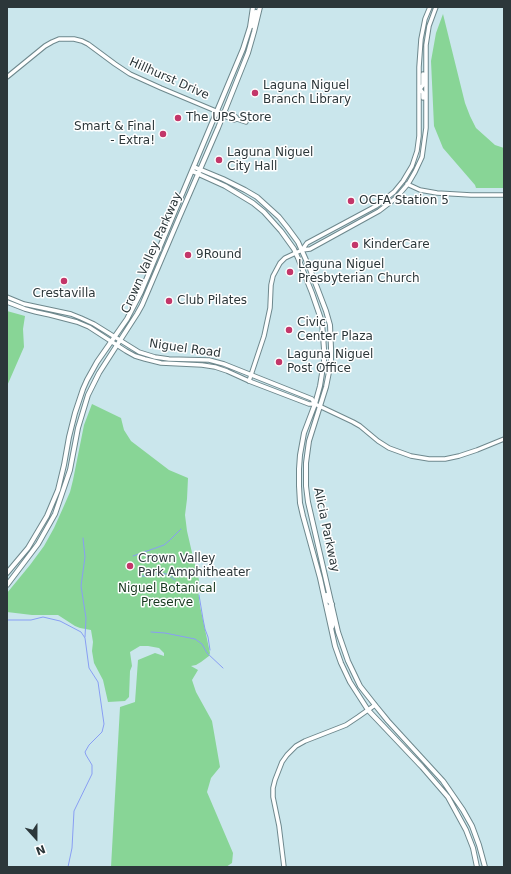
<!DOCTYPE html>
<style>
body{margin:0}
#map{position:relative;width:511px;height:874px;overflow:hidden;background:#cae6ec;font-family:"DejaVu Sans",sans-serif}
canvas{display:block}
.frame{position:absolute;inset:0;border:8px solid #2c373a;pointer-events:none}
.north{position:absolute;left:16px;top:818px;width:40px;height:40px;-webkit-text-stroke:3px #fff;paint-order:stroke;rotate:159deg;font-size:11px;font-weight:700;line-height:16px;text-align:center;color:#2c373a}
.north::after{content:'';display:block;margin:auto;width:14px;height:18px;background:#2c373a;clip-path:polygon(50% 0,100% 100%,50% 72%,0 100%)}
</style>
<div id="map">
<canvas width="511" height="874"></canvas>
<div class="frame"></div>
<div class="north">N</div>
</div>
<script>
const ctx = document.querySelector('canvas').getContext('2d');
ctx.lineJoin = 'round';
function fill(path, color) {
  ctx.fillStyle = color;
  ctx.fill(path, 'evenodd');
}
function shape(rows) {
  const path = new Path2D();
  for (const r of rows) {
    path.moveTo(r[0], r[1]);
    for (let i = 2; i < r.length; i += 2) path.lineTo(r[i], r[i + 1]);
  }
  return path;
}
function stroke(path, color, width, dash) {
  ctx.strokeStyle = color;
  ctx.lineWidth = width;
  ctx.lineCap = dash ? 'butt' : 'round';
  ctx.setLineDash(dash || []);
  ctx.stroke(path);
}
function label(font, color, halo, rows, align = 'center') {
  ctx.font = font + ' "DejaVu Sans",sans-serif';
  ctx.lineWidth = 3;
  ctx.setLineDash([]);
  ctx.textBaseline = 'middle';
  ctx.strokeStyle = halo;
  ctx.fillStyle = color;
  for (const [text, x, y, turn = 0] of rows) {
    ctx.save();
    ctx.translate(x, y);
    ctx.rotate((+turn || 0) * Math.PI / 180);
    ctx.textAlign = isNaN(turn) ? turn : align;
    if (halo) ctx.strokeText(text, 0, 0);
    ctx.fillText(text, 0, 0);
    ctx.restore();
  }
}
fill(shape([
 [443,14,465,103,470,116,476,128,495,145,504,148,504,188,476,188,475,185,443,148,434,126,431,61,436,33],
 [7,311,25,316,23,329,24,347,7,386],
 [92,404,121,418,124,430,131,441,169,470,188,478,187,499,185,515,187,531,193,557,199,580,198,589,200,606,210,653,209,656,201,662,196,665,191,666,198,670,192,680,196,692,212,721,220,767,211,778,207,792,233,853,232,863,226,867,111,867,120,707,135,702,138,660,155,653,164,656,164,653,159,648,148,646,140,646,130,652,132,666,130,671,129,697,125,701,108,702,103,680,94,663,92,651,93,642,91,630,80,628,75,626,58,615,32,615,7,612,7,593,30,565,44,546,54,528,63,508,70,492,73,480,84,425]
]), '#88d596');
stroke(shape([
 [83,538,85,557,81,586,86,618,85,637],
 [133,556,164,545,170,540,181,529],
 [142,576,148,576,159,573,166,574,170,576,175,580],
 [199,595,203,619,205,629,208,637,210,650],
 [7,620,31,620,43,617,60,621,81,632,85,638,89,668,98,682,104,724,102,732,89,745,85,752,86,755,92,765,92,774,74,811,72,848,68,867],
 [151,632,165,633,195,639,202,644,207,653,223,668]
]), '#889ef3', 1);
const tertiary = shape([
 [7,77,45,46,52,42,59,39,74,39,82,41,88,44,115,64,130,74,161,88,223,114,228,114,236,117,237,119],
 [224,114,227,117,234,120,237,119,246,122],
 [249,381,264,336,270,308,271,285,273,276,280,263,285,258,302,250],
 [284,867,279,826,273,797,273,788,275,780,282,762,287,755,296,746,305,741,346,725,358,717,375,705]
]);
const secondary = shape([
 [423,74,423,85,420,89,423,93,423,98],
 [407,184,420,190,437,193,471,195,504,195],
 [302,250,310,249,379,211,396,198,408,184,415,172,422,157,426,128,426,45,429,26,436,7],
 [302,250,307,243,376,206,394,192,403,181,412,166,417,151,419,136,419,67,421,39,425,19,430,7],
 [7,297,24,304,71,314,81,318,94,324,139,352,155,357,169,359,209,360,224,364,312,399,315,404],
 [7,302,25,309,36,312,50,315,77,322,89,327,126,351,135,356,145,359,161,363,202,365,215,367,227,371,249,381,309,404,315,404,353,422,360,426,378,441,389,448,411,456,429,459,445,459,459,456,477,450,504,439]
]);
const primary = shape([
 [252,26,256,12],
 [194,167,223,179,245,190,257,197,279,217,287,227,298,242,310,269,326,311,330,325,331,348,331,362,326,387,309,441,306,463,306,486,308,502,338,632,348,661,360,686,375,705,388,721,443,781,463,810,472,826,479,845,485,867],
 [192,171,225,186,253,203,264,212,281,231,294,249,298,258,312,293,322,322,324,349,324,361,320,386,315,404,304,433,300,455,299,469,299,486,300,503,303,516,320,578,335,646,341,663,350,682,368,710,422,767,448,797,466,830,473,848,477,867],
 [7,573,28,548,47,516,58,490,64,465,69,437,75,413,83,389,87,380,97,362,127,319,141,292,243,49,250,27,253,7],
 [7,585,38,544,55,514,70,470,78,428,88,395,99,373,137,314,142,305,179,218,218,128,248,53,254,32,260,7],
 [326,595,329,601,332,604,330,606,330,608,333,621,332,627]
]);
stroke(tertiary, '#6e888d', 5.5);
stroke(secondary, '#6e888d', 5.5);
stroke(primary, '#6e888d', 6);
stroke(tertiary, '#fff', 3.5);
stroke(secondary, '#fff', 3.5);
stroke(primary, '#fff', 4);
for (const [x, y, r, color] of [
 [255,93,4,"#c33669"],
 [178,118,4,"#c33669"],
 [163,134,4,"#c33669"],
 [219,160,4,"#c33669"],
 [351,201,4,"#c33669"],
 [355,245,4,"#c33669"],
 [188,255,4,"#c33669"],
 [290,272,4,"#c33669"],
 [64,281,4,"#c33669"],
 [169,301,4,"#c33669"],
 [289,330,4,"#c33669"],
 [279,362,4,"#c33669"],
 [130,566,4,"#c33669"]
]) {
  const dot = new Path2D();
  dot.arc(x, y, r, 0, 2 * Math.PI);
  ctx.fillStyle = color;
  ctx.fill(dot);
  stroke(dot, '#fff', 1.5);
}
label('12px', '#2c373a', '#fff', [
 ["Hillhurst Drive",169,79,24],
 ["Crown Valley Parkway",152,253,-66],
 ["Niguel Road",185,349,8],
 ["Alicia Parkway",326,530,78]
]);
label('12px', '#2c373a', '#fff', [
 ["Laguna Niguel",263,86],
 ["Branch Library",263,100],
 ["The UPS Store",186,118],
 ["Smart & Final",155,127,"right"],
 ["- Extra!",155,141,"right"],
 ["Laguna Niguel",227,153],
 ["City Hall",227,167],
 ["OCFA Station 5",359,201],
 ["KinderCare",363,245],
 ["9Round",196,255],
 ["Laguna Niguel",298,265],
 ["Presbyterian Church",298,279],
 ["Crestavilla",64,294,"center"],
 ["Club Pilates",177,301],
 ["Civic",297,323],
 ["Center Plaza",297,337],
 ["Laguna Niguel",287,355],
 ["Post Office",287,369],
 ["Crown Valley",138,559],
 ["Park Amphitheater",138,573]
], 'left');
label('12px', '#17391f', '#fff', [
 ["Niguel Botanical",167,589],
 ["Preserve",167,603]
]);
</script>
